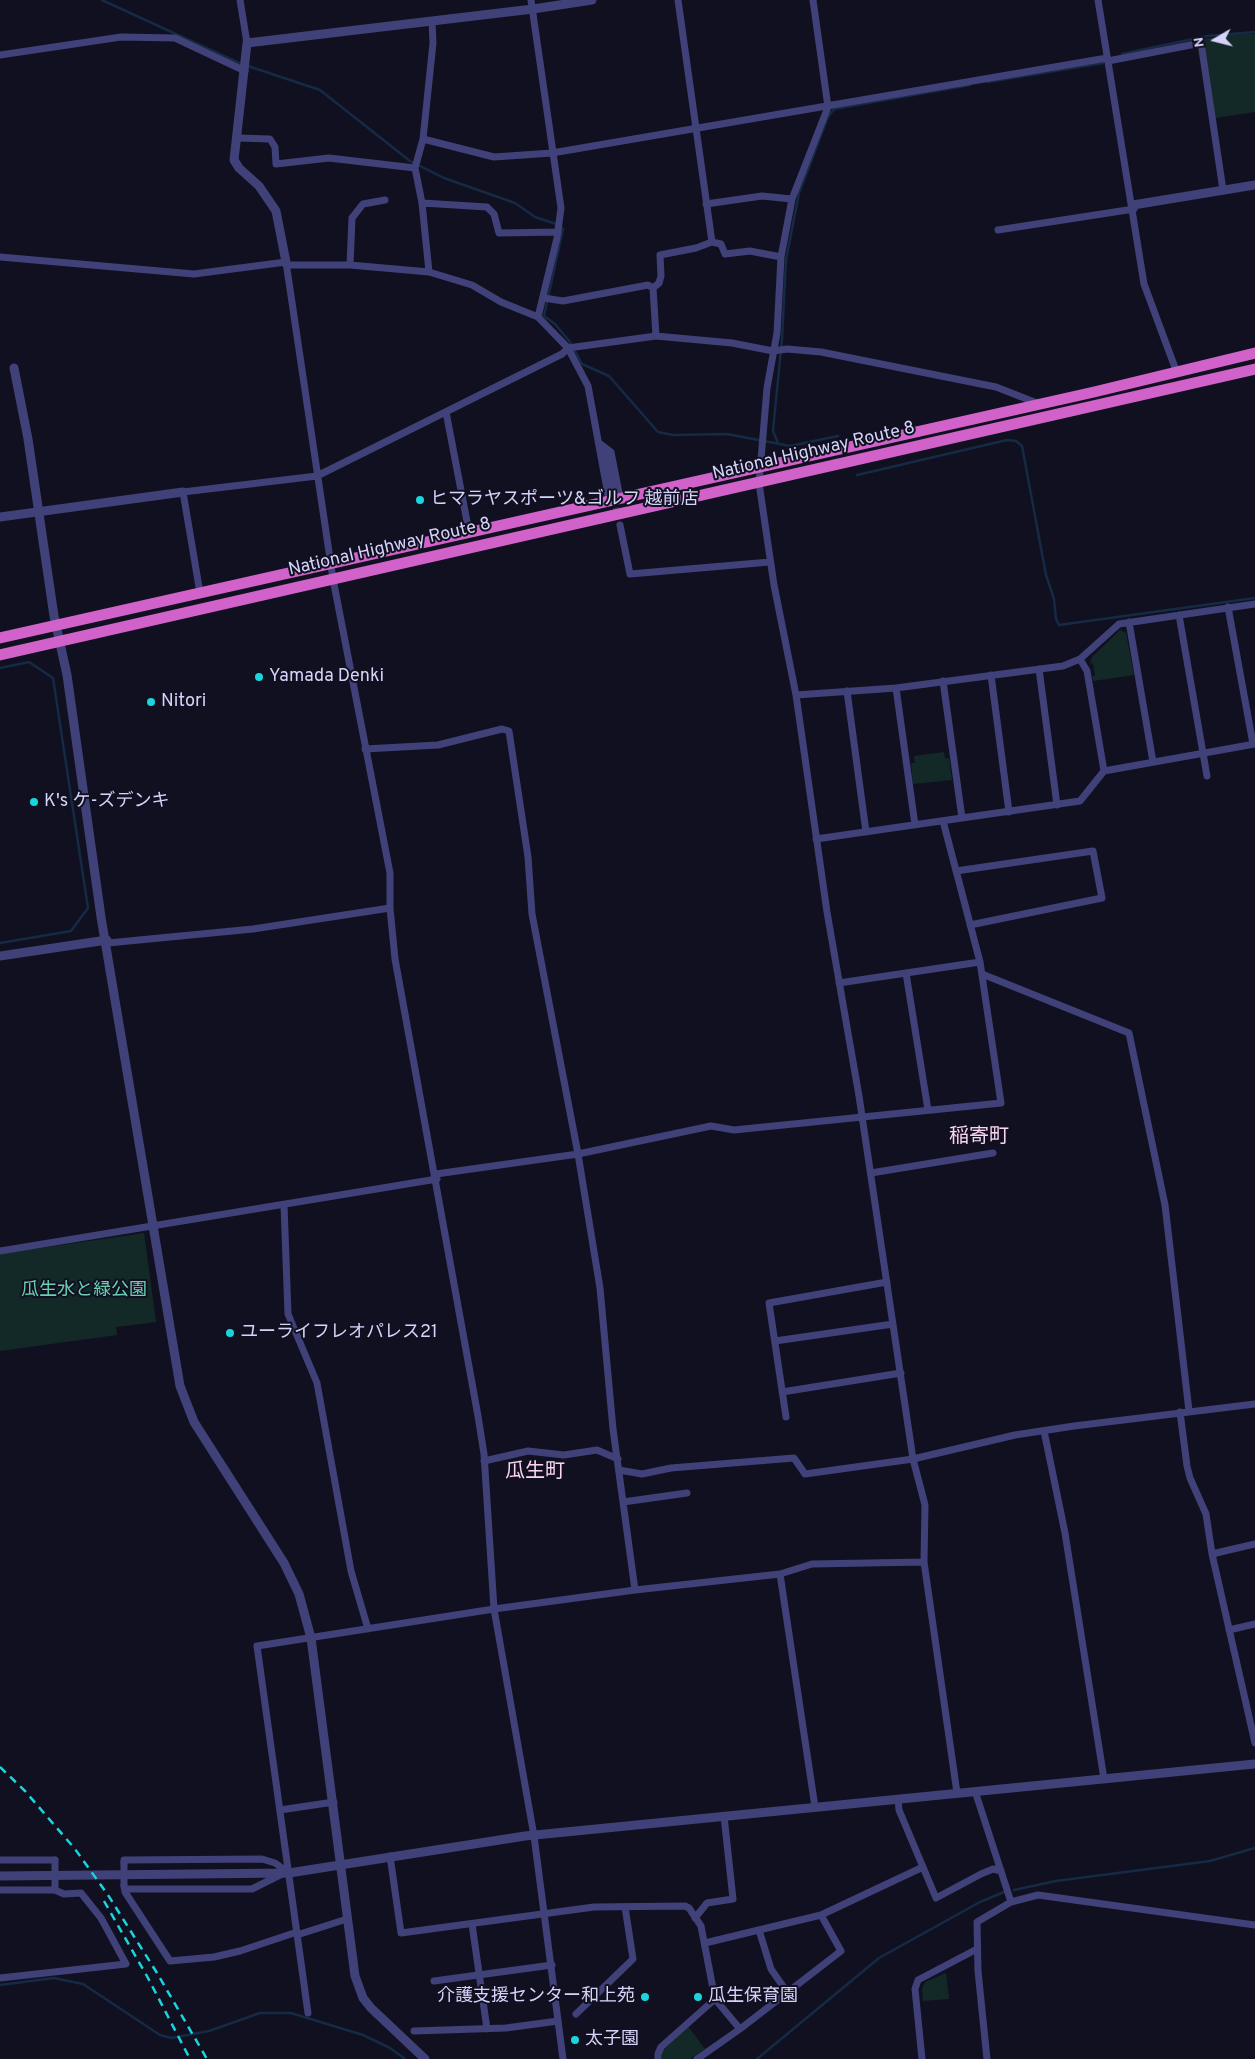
<!DOCTYPE html>
<meta charset="utf-8">
<style>
body{margin:0}
#map{position:relative;width:1255px;height:2059px;overflow:hidden;background:#111020;font-family:Overpass,sans-serif}
canvas{display:block}
.north{position:absolute;left:1190px;top:15px;width:50px;height:50px;-webkit-text-stroke:4px #111020;paint-order:stroke;rotate:262deg;font-size:14px;font-weight:700;line-height:20px;text-align:center;color:#d6d3fa}
.north::after{content:'';display:block;margin:auto;width:18px;height:22px;background:#d6d3fa;clip-path:polygon(50% 0,100% 100%,50% 72%,0 100%)}
</style>
<div id="map">
<canvas width="1255" height="2059"></canvas>
<div class="north">N</div>
</div>
<script>
const ctx = document.querySelector('canvas').getContext('2d');
ctx.lineJoin = 'round';
function fill(path, color) {
  ctx.fillStyle = color;
  ctx.fill(path, 'evenodd');
}
function shape(rows) {
  const path = new Path2D();
  for (const r of rows) {
    path.moveTo(r[0], r[1]);
    for (let i = 2; i < r.length; i += 2) path.lineTo(r[i], r[i + 1]);
  }
  return path;
}
function stroke(path, color, width, dash) {
  ctx.strokeStyle = color;
  ctx.lineWidth = width;
  ctx.lineCap = dash ? 'butt' : 'round';
  ctx.setLineDash(dash || []);
  ctx.stroke(path);
}
function label(font, color, halo, rows, align = 'center') {
  ctx.font = font + ' Overpass,"Noto Sans JP",sans-serif';
  ctx.lineWidth = 4;
  ctx.setLineDash([]);
  ctx.textBaseline = 'middle';
  ctx.strokeStyle = halo;
  ctx.fillStyle = color;
  for (const [text, x, y, turn = 0] of rows) {
    ctx.save();
    ctx.translate(x, y);
    ctx.rotate((+turn || 0) * Math.PI / 180);
    ctx.textAlign = isNaN(turn) ? turn : align;
    if (halo) ctx.strokeText(text, 0, 0);
    ctx.fillText(text, 0, 0);
    ctx.restore();
  }
}
fill(shape([
 [1239,34,1255,34,1255,112,1215,118,1203,39],
 [1120,630,1126,633,1134,675,1093,681,1092,676,1095,676,1093,663,1090,664,1092,657],
 [944,752,945,759,949,758,952,780,913,784,911,763,915,763,914,756],
 [144,1233,156,1322,116,1327,117,1335,0,1351,0,1254],
 [946,1973,949,1999,923,2001,922,1989,925,1982],
 [688,2026,705,2049,690,2059,662,2059,662,2051]
]), '#132927');
stroke(shape([
 [102,0,239,63,320,90,410,161,444,178,515,203,535,217,556,224,563,229,544,316,555,324,570,342,582,364,609,376,658,432,673,435,727,434,790,446,838,436],
 [1122,54,1207,36,1255,32],
 [988,82,1103,63],
 [778,443,773,431,782,339,786,260,799,193,828,117,834,109,970,85],
 [857,475,1007,440,1016,441,1022,446,1046,575,1054,599,1056,619,1059,625,1255,598],
 [0,668,29,662,53,678,88,908,71,931,0,943],
 [1014,1890,1056,1881,1210,1861,1255,1848],
 [0,1985,54,1978,83,1984,160,2035,171,2038,209,2031,260,2013,291,2013,363,2035,390,2048,405,2059],
 [757,2059,879,1958,980,1902,1004,1892]
]), '#152a44', 2.5);
stroke(shape([
 [612,487,618,517]
]), '#2f2d41', 7, [7, 3.5]);
stroke(shape([
 [240,0,247,43],
 [531,0,561,208,557,238,538,317],
 [678,0,712,242],
 [813,0,828,107,792,199,781,257,777,333,767,388,759,483,774,585,796,695,827,912,859,1096,913,1459,925,1505,924,1562,957,1793],
 [1098,0,1144,284,1177,373],
 [0,55,121,37,175,38,245,71],
 [1108,61,1201,43,1223,190],
 [238,138,270,139,275,147,276,164,329,158,415,168],
 [423,139,494,157,552,153,1107,58],
 [422,203,487,207,494,214,499,233,558,232],
 [706,204,762,196,792,199],
 [998,230,1134,209],
 [0,257,194,274,286,262,333,579,390,873,390,908,395,959,478,1416,484,1454,494,1609,534,1836,563,2059],
 [286,265,350,265,429,272,472,285,501,302,538,317,568,348,588,386,609,500],
 [350,265,352,218,363,204,385,200],
 [429,272,422,203,415,168,423,139,433,43,432,21],
 [653,288,659,283,661,276,660,255,696,248,712,242,721,244,725,254,750,251,781,257],
 [653,288,656,336],
 [544,298,563,301,648,285,653,288],
 [446,412,469,532],
 [599,443,611,452,620,498],
 [605,451,612,487],
 [620,525,630,574,770,562],
 [200,593,183,492,317,476,562,354,568,348,656,336,732,343,773,351,787,349,821,352,996,387,1037,403],
 [1228,607,1253,744],
 [1179,615,1207,776],
 [1129,622,1153,762],
 [1039,669,1057,805],
 [991,675,1009,812],
 [943,681,962,818],
 [896,688,915,825],
 [847,691,866,832],
 [796,695,896,688,1063,666,1080,659,1119,624,1255,604],
 [365,749,438,745,502,729,509,731,528,857,532,914,578,1154,600,1288,613,1429,635,1590],
 [1104,771,1255,744],
 [816,839,1080,801,1104,771,1087,671,1080,659],
 [956,871,1093,851,1102,898,970,925],
 [108,943,253,929,390,908],
 [906,973,928,1110],
 [982,974,1129,1033,1165,1205,1189,1411],
 [839,983,980,962],
 [871,1173,993,1153],
 [436,1174,578,1154,711,1126,734,1130,1001,1103,980,962,943,821],
 [284,1205,288,1314,317,1383,351,1571,368,1629],
 [0,1251,437,1179],
 [775,1341,893,1324],
 [782,1392,901,1373],
 [1180,1412,1187,1466,1190,1478,1206,1514,1212,1554,1255,1743],
 [786,1417,769,1303,887,1282],
 [1044,1431,1065,1533,1104,1779],
 [484,1461,528,1451,564,1455,597,1450,618,1459],
 [619,1470,642,1474,671,1468,794,1458,805,1474,913,1459,1015,1435,1074,1426,1255,1404],
 [623,1502,687,1493],
 [1212,1554,1255,1544],
 [780,1574,815,1807],
 [1229,1630,1255,1624],
 [975,1791,1011,1902],
 [898,1799,899,1810,936,1898,981,1874,993,1869,1001,1871],
 [280,1810,334,1802],
 [390,1856,401,1933,594,1907,685,1906,689,1908,701,1926,715,1999,740,2029,841,1951,821,1915],
 [0,1860,55,1860],
 [124,1863,124,1860,262,1859,275,1863,289,1873],
 [124,1886,125,1892,170,1961,214,1957,240,1951,297,1932],
 [125,1889,252,1889,284,1873],
 [0,1890,55,1890,64,1894,81,1893,101,1918,126,1964,0,1978],
 [695,1918,707,1903,733,1899,724,1816],
 [472,1924,487,2029],
 [759,1930,771,1969,787,1992],
 [297,1935,347,1919],
 [705,1943,821,1915,923,1867],
 [434,1981,552,1965],
 [308,2013,257,1646,494,1609,635,1590,780,1574,812,1564,924,1562],
 [576,2014,633,1959,625,1907],
 [414,2031,506,2028,558,2021],
 [658,2059,658,2054,661,2047,715,1999],
 [697,2059,740,2029],
 [922,2059,915,1989,918,1980,977,1949],
 [987,2059,978,1971,977,1922,1011,1902,1038,1895,1255,1925]
]), '#404179', 7);
stroke(shape([
 [1133,205,1255,185],
 [286,262,276,211,259,186,239,168,234,160,247,43,533,9,592,0],
 [14,368,28,439,54,616,67,675,101,917,180,1386,194,1422,284,1563,299,1594,311,1638,355,1976,363,1998,371,2008,425,2059],
 [0,517,183,492],
 [0,956,107,940],
 [0,1876,289,1873,525,1836,1255,1764]
]), '#404179', 9);
stroke(shape([
 [0,638,1094,392,1255,353],
 [0,655,1255,369]
]), '#d062ca', 11);
stroke(shape([
 [0,1767,25,1791,75,1849,108,1895,157,1973,207,2059],
 [104,1901,148,1978,190,2059]
]), '#1bd5de', 2.5, [8, 6]);
stroke(shape([
 [124,1863,124,1886],
 [55,1890,55,1860]
]), '#404179', 7);
for (const [x, y, r, color] of [
 [420,500,5,"#1bd5de"],
 [259,677,5,"#1bd5de"],
 [151,702,5,"#1bd5de"],
 [34,802,5,"#1bd5de"],
 [230,1333,5,"#1bd5de"],
 [645,1997,5,"#1bd5de"],
 [698,1997,5,"#1bd5de"],
 [575,2040,5,"#1bd5de"]
]) {
  const dot = new Path2D();
  dot.arc(x, y, r, 0, 2 * Math.PI);
  ctx.fillStyle = color;
  ctx.fill(dot);
  stroke(dot, '#111020', 2);
}
label('18px', '#d6d3fa', '#111020', [
 ["National Highway Route 8",814,452,-13],
 ["National Highway Route 8",390,548,-13]
]);
label('18px', '#d6d3fa', '#111020', [
 ["ヒマラヤスポーツ&ゴルフ 越前店",430,500],
 ["Yamada Denki",269,677],
 ["Nitori",161,702],
 ["K's ケ-ズデンキ",44,802],
 ["ユーライフレオパレス21",240,1333],
 ["介護支援センター和上苑",635,1997,"right"],
 ["瓜生保育園",708,1997],
 ["太子園",585,2040]
], 'left');
label('18px', '#69d0b1', '#111020', [
 ["瓜生水と緑公園",84,1291]
]);
label('20px', '#fad5ef', '#111020', [
 ["稲寄町",979,1138],
 ["瓜生町",535,1473]
]);
</script>
